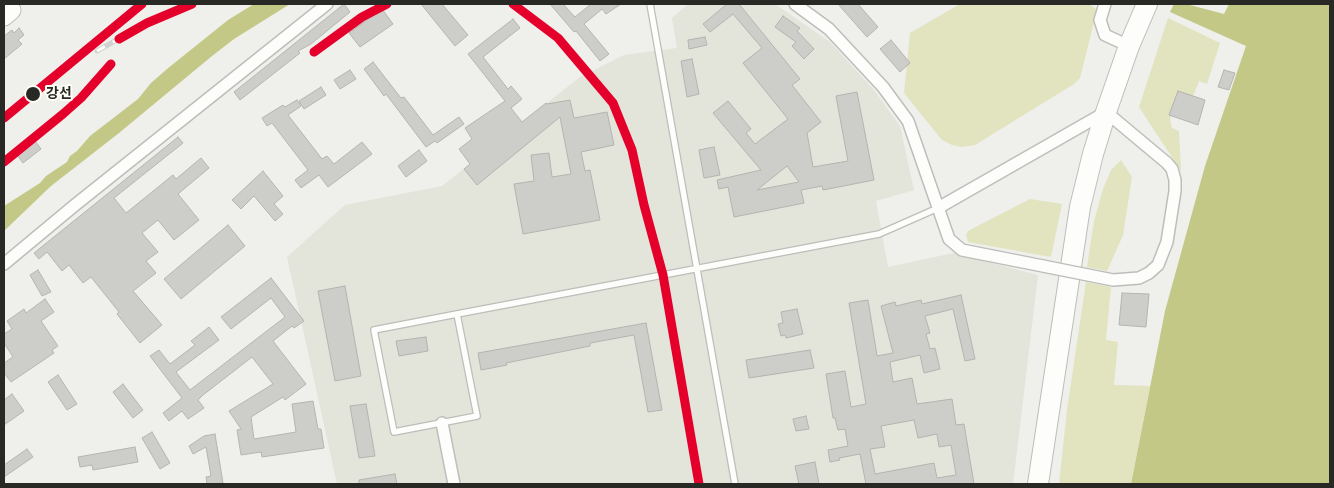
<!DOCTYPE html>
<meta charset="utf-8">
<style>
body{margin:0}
#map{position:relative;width:1334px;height:488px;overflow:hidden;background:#efefeb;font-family:Quicksand,sans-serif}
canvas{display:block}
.frame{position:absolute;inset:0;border:5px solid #282825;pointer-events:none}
</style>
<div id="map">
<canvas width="1334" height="488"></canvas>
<div class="frame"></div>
</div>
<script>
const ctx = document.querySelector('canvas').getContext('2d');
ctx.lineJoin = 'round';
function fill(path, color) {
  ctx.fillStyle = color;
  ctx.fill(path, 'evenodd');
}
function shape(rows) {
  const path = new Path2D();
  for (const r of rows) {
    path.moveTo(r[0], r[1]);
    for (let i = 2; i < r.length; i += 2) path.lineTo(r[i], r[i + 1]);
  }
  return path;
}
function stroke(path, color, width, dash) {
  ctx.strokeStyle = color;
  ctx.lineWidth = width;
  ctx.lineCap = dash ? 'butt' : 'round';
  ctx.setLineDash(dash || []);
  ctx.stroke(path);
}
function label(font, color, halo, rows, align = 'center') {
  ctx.font = font + ' Quicksand,"Noto Sans KR",sans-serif';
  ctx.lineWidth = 4;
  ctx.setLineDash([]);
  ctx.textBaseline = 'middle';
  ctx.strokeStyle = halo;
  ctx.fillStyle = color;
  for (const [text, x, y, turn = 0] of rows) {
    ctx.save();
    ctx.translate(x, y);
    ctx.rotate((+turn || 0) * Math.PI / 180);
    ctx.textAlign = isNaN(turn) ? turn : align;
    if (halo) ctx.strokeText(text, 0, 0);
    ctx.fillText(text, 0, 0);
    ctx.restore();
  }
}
fill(shape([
 [688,4,775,4,830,42,874,90,900,126,914,190,876,201,888,267,954,253,1038,275,1013,484,337,484,287,257,345,205,442,186,580,77,624,55,677,48,672,18]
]), '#e3e4da');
fill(shape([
 [960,4,1052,4,1071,5,1075,4,1089,4,1097,10,1080,78,1074,84,975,145,962,147,952,145,942,140,904,93,910,33],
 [1168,18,1220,43,1207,84,1199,81,1192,99,1178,94,1170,119,1172,128,1179,131,1181,171,1139,107],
 [1121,160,1132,177,1123,235,1107,271,1087,267,1094,221,1103,189,1111,170],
 [1030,199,1062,204,1051,257,968,242,966,235,968,231],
 [1086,282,1111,287,1106,340,1118,342,1114,385,1150,386,1131,484,1059,484,1067,410]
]), '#e1e4be');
fill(shape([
 [254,4,290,4,234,39,212,56,119,133,51,186,4,231,4,206,40,183,46,176,67,162,70,156,77,151,90,136,138,99,151,83,167,69,228,20],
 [1174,4,1186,4,1224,14,1229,4,1330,4,1330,484,1131,484,1165,311,1205,166,1246,46,1170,12]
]), '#c4c886');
const building = shape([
 [344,4,350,12,311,44,298,51,300,53,240,100,234,92,344,4],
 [421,4,442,4,468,35,455,46,421,4],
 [550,4,563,4,575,17,591,4,621,4,606,14,602,9,584,24,609,54,600,61,576,31,574,32,550,4],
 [727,4,739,4,800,79,792,85,821,122,807,133,813,167,848,161,836,96,857,92,874,180,823,190,822,186,801,190,804,203,734,217,728,187,719,189,717,180,761,170,713,113,728,101,751,129,746,133,755,144,788,119,743,63,762,48,733,14,710,32,703,24,727,4],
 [787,166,799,182,757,190,787,166],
 [838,4,858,4,878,27,867,37,838,4],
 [382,9,393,24,360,47,349,33,382,9],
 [783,16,800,28,797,31,814,49,804,59,792,46,796,42,775,27,783,16],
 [513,19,520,28,483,57,508,89,511,86,522,99,511,108,522,122,546,103,547,104,570,100,574,118,607,112,614,145,581,152,585,171,590,170,600,220,523,234,514,184,534,181,531,155,549,153,552,177,571,174,560,117,477,185,464,169,470,164,459,149,472,139,465,128,505,101,468,54,513,19],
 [19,28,24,35,18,40,22,44,4,59,4,36,12,30,14,33,19,28],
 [705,37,707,45,689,49,688,40,705,37],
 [891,40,910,63,900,72,880,49,891,40],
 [692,59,699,94,687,97,681,61,692,59],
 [373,62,401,98,404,97,433,135,459,117,464,124,437,143,435,141,426,147,386,94,384,96,364,69,373,62],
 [350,70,356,79,340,89,334,80,350,70],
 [1224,70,1235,73,1229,90,1218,87,1224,70],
 [321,87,326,95,304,109,299,101,321,87],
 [1178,91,1205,100,1198,125,1169,115,1178,91],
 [297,100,301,106,288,115,322,159,327,156,334,164,362,142,372,154,328,187,319,175,301,188,295,180,308,170,272,123,267,126,262,118,283,105,285,107,297,100],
 [178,137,183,143,114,198,126,213,173,175,176,179,201,158,209,168,178,194,199,220,174,240,158,220,142,233,158,252,146,261,156,273,133,291,162,325,140,343,117,314,119,312,91,277,83,283,69,265,62,271,47,252,39,259,34,253,178,137],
 [35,141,41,149,23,163,17,155,35,141],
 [714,147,720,175,704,178,699,150,714,147],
 [419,150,427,161,406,177,398,166,419,150],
 [263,171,283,196,274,204,283,214,275,221,254,196,241,209,232,200,263,171],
 [228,225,245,246,181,299,164,279,228,225],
 [38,270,51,292,42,296,30,275,38,270],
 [271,278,304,321,294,328,292,326,273,341,306,384,285,400,283,397,251,417,254,439,296,432,292,404,313,401,318,429,321,429,324,448,262,457,261,452,241,455,237,430,241,429,229,411,273,384,252,357,203,395,198,400,204,408,188,419,182,411,169,421,163,413,182,398,150,356,159,350,170,364,195,345,191,341,209,327,219,340,176,372,190,390,285,317,271,298,231,329,221,317,271,278],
 [345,286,361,376,335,381,318,291,345,286],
 [1122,293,1149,294,1146,327,1119,325,1122,293],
 [961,295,975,359,965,361,953,309,925,316,930,333,926,334,930,349,935,348,940,369,924,373,920,355,890,362,893,382,912,378,917,404,952,399,956,425,964,424,974,484,866,484,860,454,839,458,840,460,830,462,828,450,848,446,845,429,838,430,835,418,833,418,826,374,845,371,851,407,866,404,849,303,868,300,877,356,893,353,881,306,895,302,896,306,921,300,922,304,961,295],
 [914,420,918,438,937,434,939,447,951,445,956,475,937,478,934,463,875,474,870,449,885,447,881,426,914,420],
 [45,299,54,312,41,321,58,346,52,350,54,353,11,382,4,373,4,363,13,357,4,343,4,334,12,329,7,321,24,309,26,313,45,299],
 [797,309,803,334,786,338,785,335,781,336,778,324,783,323,781,312,797,309],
 [646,323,662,410,648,412,634,335,590,343,590,346,506,363,507,365,481,370,478,353,646,323],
 [426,337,428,351,399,356,396,341,426,337],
 [810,350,814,368,749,378,746,360,810,350],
 [58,375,77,404,67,410,48,382,58,375],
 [123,384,143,410,133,418,113,392,123,384],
 [12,394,24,411,4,425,4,400,12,394],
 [366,404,375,456,359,458,350,406,366,404],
 [806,416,809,429,796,431,793,419,806,416],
 [152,432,170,463,160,469,142,438,152,432],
 [215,434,223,483,207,484,206,477,211,476,206,447,193,454,189,446,204,436,215,434],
 [135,447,138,462,93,470,92,465,80,467,78,457,135,447],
 [27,449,33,457,4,477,4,465,27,449],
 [815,462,819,484,799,484,795,466,815,462],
 [395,474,397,484,359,484,359,480,395,474]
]);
fill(building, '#cdcdca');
stroke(building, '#b4b4b1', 1);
const service = shape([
 [650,4,735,484],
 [457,314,879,234,938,208],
 [457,314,477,416,394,432,374,330,457,314]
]);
const minor = shape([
 [795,4,829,29,883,87,908,121,949,239,962,250,1043,266],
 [1105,4,1100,20,1105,35,1129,46],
 [938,208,1106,112,1167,163],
 [4,264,75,205,327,4],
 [442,423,454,484]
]);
const primary = shape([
 [4,16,11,10,6,4]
]);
const trunk = shape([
 [1038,484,1080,207,1093,154,1106,112,1129,46,1147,4]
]);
stroke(service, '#bdbeba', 8);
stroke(minor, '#bdbeba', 14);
stroke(primary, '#bdbeba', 21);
stroke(trunk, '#bdbeba', 22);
stroke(service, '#fdfdfc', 5.5);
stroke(minor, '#fdfdfc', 11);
stroke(primary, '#fdfdfc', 19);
stroke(trunk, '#fdfdfc', 20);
const rail = shape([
 [513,4,558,38,613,103,632,150,644,205,663,275,699,484],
 [97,51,147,23,192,4],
 [314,52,362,17,387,4],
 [4,162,63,114,81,98,111,64]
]);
stroke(rail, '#d2d2d1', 5);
stroke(rail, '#fdfef6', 3, [9]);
const minorBridge = shape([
 [1043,266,1113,280,1139,278,1149,273,1158,265,1167,242,1175,191,1175,180,1172,169,1167,163]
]);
stroke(minorBridge, '#bdbeba', 14, []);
stroke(minorBridge, '#fdfdfc', 11);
stroke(shape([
 [513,4,558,38,613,103,632,150,644,205,663,275,699,484],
 [119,39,147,23,192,4],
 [314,52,362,17,387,4],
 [4,118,142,4],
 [4,162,63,114,81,98,111,64]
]), '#e4002b', 9);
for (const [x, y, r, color] of [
 [33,94,8,"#282825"]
]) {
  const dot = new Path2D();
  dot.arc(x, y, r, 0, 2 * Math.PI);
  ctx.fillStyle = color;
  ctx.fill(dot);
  stroke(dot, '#fdfef6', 2);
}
label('bold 14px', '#282825', '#fdfef6', [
 ["강선",46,94]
], 'left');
</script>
